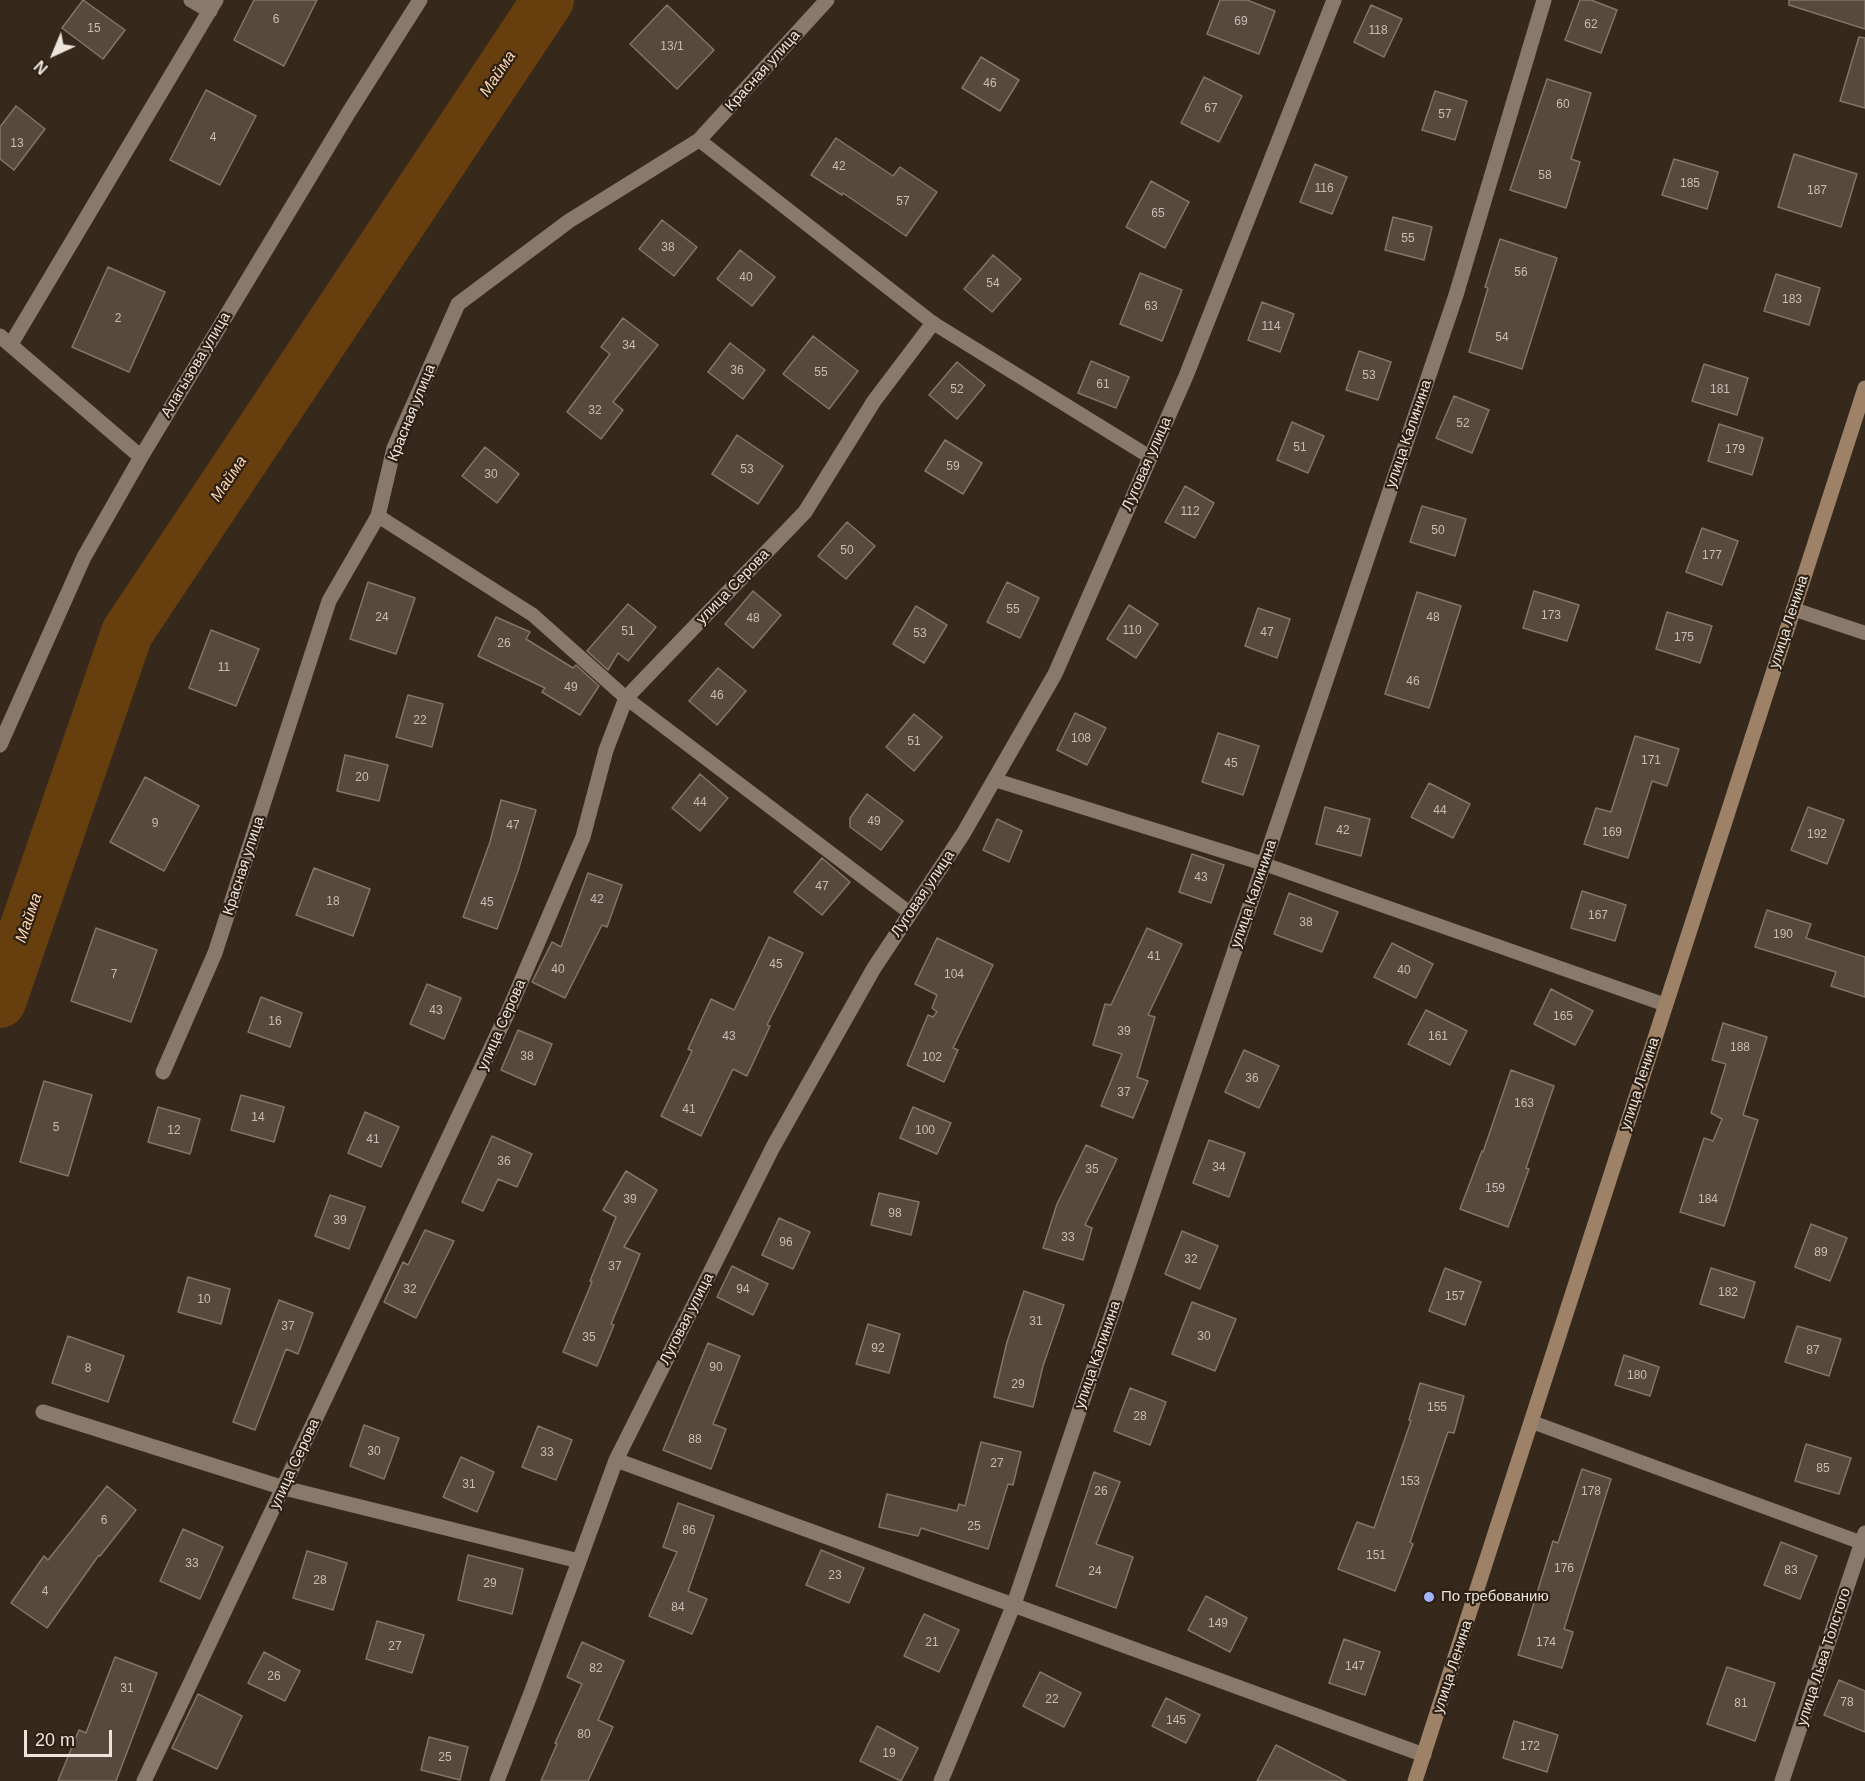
<!DOCTYPE html>
<meta charset="utf-8">
<style>
body{margin:0}
#map{position:relative;width:1865px;height:1781px;overflow:hidden;background:#36291c;font-family:Arial,sans-serif}
canvas{display:block}
.north{position:absolute;left:24px;top:24px;width:60px;height:60px;-webkit-text-stroke:4px #2c1f13;paint-order:stroke;rotate:224deg;font-size:16px;font-weight:700;line-height:24px;text-align:center;color:#ede5dc}
.north::after{content:'';display:block;margin:auto;width:21px;height:27px;background:#ede5dc;clip-path:polygon(50% 0,100% 100%,50% 72%,0 100%)}
.scale{position:absolute;left:24px;top:1730px;width:88px;height:27px;box-sizing:border-box;border:3px solid #ede5dc;border-top:0;padding-left:8px;font-size:18px;line-height:21px;white-space:nowrap;color:#ede5dc;-webkit-text-stroke:4px #2c1f13;paint-order:stroke}
</style>
<div id="map">
<canvas width="1865" height="1781"></canvas>
<div class="north">N</div>
<div class="scale">20 m</div>
</div>
<script>
const ctx = document.querySelector('canvas').getContext('2d');
ctx.lineJoin = 'round';
function shape(rows) {
  const path = new Path2D();
  for (const r of rows) {
    path.moveTo(r[0], r[1]);
    for (let i = 2; i < r.length; i += 2) path.lineTo(r[i], r[i + 1]);
  }
  return path;
}
function stroke(path, color, width, dash) {
  ctx.strokeStyle = color;
  ctx.lineWidth = width;
  ctx.lineCap = dash ? 'butt' : 'round';
  ctx.setLineDash(dash || []);
  ctx.stroke(path);
}
function fill(path, color) {
  ctx.fillStyle = color;
  ctx.fill(path, 'evenodd');
}
function label(font, color, halo, rows, align = 'center') {
  ctx.font = font + ' Arial,sans-serif';
  ctx.lineWidth = 4.5;
  ctx.setLineDash([]);
  ctx.textBaseline = 'middle';
  ctx.strokeStyle = halo;
  ctx.fillStyle = color;
  for (const [text, x, y, turn = 0] of rows) {
    ctx.save();
    ctx.translate(x, y);
    ctx.rotate((+turn || 0) * Math.PI / 180);
    ctx.textAlign = isNaN(turn) ? turn : align;
    if (halo) ctx.strokeText(text, 0, 0);
    ctx.fillText(text, 0, 0);
    ctx.restore();
  }
}
stroke(shape([
 [0,1002,127,633,548,0]
]), '#673f0f', 52);
const building = shape([
 [83,0,125,30,103,59,62,28,83,0],
 [254,0,317,0,284,66,234,40,254,0],
 [1220,0,1247,0,1275,11,1259,54,1207,34,1220,0],
 [1580,0,1591,0,1617,10,1601,53,1565,40,1580,0],
 [1789,0,1865,0,1865,29,1789,5,1789,0],
 [667,5,714,50,677,89,630,44,667,5],
 [1371,5,1402,19,1384,57,1354,42,1371,5],
 [1859,37,1865,38,1865,108,1840,101,1859,37],
 [981,57,1019,80,1000,111,962,88,981,57],
 [1204,77,1242,96,1219,142,1181,123,1204,77],
 [1547,79,1591,93,1571,159,1580,162,1566,208,1510,190,1547,79],
 [206,90,256,116,220,185,170,160,206,90],
 [1435,91,1467,101,1455,140,1422,130,1435,91],
 [16,106,45,129,14,170,0,159,0,127,16,106],
 [836,138,893,176,900,167,937,192,906,236,843,193,842,195,811,175,836,138],
 [1794,154,1857,174,1841,227,1778,207,1794,154],
 [1674,159,1718,172,1707,209,1662,195,1674,159],
 [1315,164,1347,177,1332,214,1300,202,1315,164],
 [1151,181,1189,202,1165,248,1126,227,1151,181],
 [1393,217,1432,227,1424,260,1385,250,1393,217],
 [662,220,697,247,674,276,639,249,662,220],
 [1500,239,1557,258,1522,369,1469,352,1488,288,1485,287,1500,239],
 [740,250,775,277,752,306,717,279,740,250],
 [993,255,1021,279,992,312,964,289,993,255],
 [108,267,165,292,129,372,72,347,108,267],
 [1140,273,1182,290,1162,341,1120,324,1140,273],
 [1776,274,1820,288,1809,325,1764,311,1776,274],
 [1262,302,1294,314,1280,352,1248,340,1262,302],
 [623,318,658,345,613,402,623,410,601,439,567,412,610,354,601,347,623,318],
 [813,336,858,371,829,409,783,374,813,336],
 [730,343,765,370,743,399,708,372,730,343],
 [1359,351,1391,362,1378,400,1346,390,1359,351],
 [1091,361,1129,377,1116,408,1078,393,1091,361],
 [957,362,985,385,957,419,929,395,957,362],
 [1704,364,1748,378,1737,415,1692,401,1704,364],
 [1454,396,1489,410,1472,453,1436,438,1454,396],
 [1292,422,1324,436,1308,473,1277,460,1292,422],
 [1719,424,1763,438,1752,475,1708,461,1719,424],
 [737,435,783,466,758,504,712,474,737,435],
 [945,440,982,463,963,494,925,471,945,440],
 [485,447,519,474,497,503,462,476,485,447],
 [1185,486,1214,503,1195,538,1165,522,1185,486],
 [1422,506,1466,519,1455,556,1410,542,1422,506],
 [847,522,875,546,846,579,818,556,847,522],
 [1702,528,1738,541,1722,585,1686,572,1702,528],
 [368,582,415,598,396,654,350,639,368,582],
 [1007,582,1039,598,1020,638,987,622,1007,582],
 [753,591,781,615,753,648,725,624,753,591],
 [1534,591,1579,605,1567,641,1523,628,1534,591],
 [1417,592,1461,606,1429,708,1385,694,1417,592],
 [628,604,656,627,628,661,618,653,608,670,587,651,628,604],
 [1129,605,1158,624,1136,658,1107,639,1129,605],
 [916,606,947,625,924,663,893,644,916,606],
 [1258,608,1290,619,1277,658,1245,646,1258,608],
 [1667,612,1712,626,1700,663,1656,649,1667,612],
 [496,617,530,632,526,639,573,668,576,665,599,686,580,715,542,692,545,688,478,656,496,617],
 [211,630,259,649,236,706,189,688,211,630],
 [718,668,746,691,717,725,689,701,718,668],
 [408,695,443,704,432,747,396,737,408,695],
 [1075,713,1106,728,1087,765,1057,750,1075,713],
 [914,714,942,737,914,771,886,747,914,714],
 [1218,733,1259,746,1243,795,1202,782,1218,733],
 [1635,736,1679,749,1667,786,1652,781,1628,858,1584,844,1596,808,1611,812,1635,736],
 [345,755,388,765,379,801,337,791,345,755],
 [700,774,728,798,700,831,672,808,700,774],
 [145,777,199,806,164,871,110,842,145,777],
 [1429,783,1470,804,1453,838,1411,817,1429,783],
 [867,794,903,821,881,850,850,827,850,818,867,794],
 [501,800,536,810,518,871,497,929,463,917,490,842,501,800],
 [1325,807,1370,819,1361,856,1316,844,1325,807],
 [1808,807,1844,820,1827,864,1791,850,1808,807],
 [997,819,1022,831,1009,862,983,850,997,819],
 [1192,854,1224,865,1211,903,1179,892,1192,854],
 [822,858,850,882,822,915,794,892,822,858],
 [314,868,370,889,353,936,296,915,314,868],
 [588,873,622,885,607,927,602,925,565,998,532,982,552,942,561,947,588,873],
 [1582,891,1626,905,1615,941,1571,928,1582,891],
 [1289,893,1338,912,1322,952,1274,934,1289,893],
 [1767,910,1811,924,1806,938,1865,957,1865,997,1831,986,1836,972,1755,947,1767,910],
 [96,928,157,950,131,1022,71,1001,96,928],
 [1147,928,1182,944,1148,1015,1155,1017,1137,1077,1148,1081,1133,1118,1101,1106,1122,1054,1093,1045,1105,1004,1111,1005,1147,928],
 [769,937,803,953,767,1025,770,1026,747,1076,733,1069,701,1136,661,1116,692,1051,688,1049,711,999,734,1010,769,937],
 [937,938,993,965,953,1048,958,1050,944,1082,907,1065,928,1015,933,1017,937,1012,932,1008,937,995,915,984,937,938],
 [1392,943,1433,964,1416,998,1374,977,1392,943],
 [427,984,461,998,444,1039,410,1024,427,984],
 [1551,989,1593,1011,1575,1045,1534,1024,1551,989],
 [261,997,302,1013,290,1047,248,1032,261,997],
 [1426,1010,1467,1031,1450,1065,1408,1044,1426,1010],
 [1723,1023,1767,1037,1743,1115,1758,1120,1724,1226,1680,1212,1704,1138,1713,1141,1722,1119,1711,1113,1726,1064,1712,1060,1723,1023],
 [518,1030,552,1044,535,1085,501,1070,518,1030],
 [1244,1050,1279,1066,1259,1108,1225,1092,1244,1050],
 [1511,1070,1554,1086,1526,1168,1529,1169,1508,1227,1460,1209,1482,1151,1483,1152,1511,1070],
 [44,1081,92,1095,68,1176,20,1162,44,1081],
 [241,1095,284,1107,274,1142,231,1130,241,1095],
 [158,1107,200,1119,190,1154,148,1142,158,1107],
 [913,1107,951,1123,937,1154,900,1138,913,1107],
 [365,1112,399,1127,381,1167,348,1153,365,1112],
 [492,1136,532,1154,517,1187,498,1179,483,1211,462,1202,492,1136],
 [1209,1140,1245,1153,1229,1197,1193,1183,1209,1140],
 [1086,1145,1117,1159,1085,1225,1092,1228,1083,1260,1043,1248,1057,1204,1086,1145],
 [626,1171,657,1190,624,1247,640,1254,611,1324,614,1325,597,1366,563,1352,592,1282,590,1281,616,1217,603,1210,626,1171],
 [879,1193,919,1202,911,1235,871,1225,879,1193],
 [330,1195,365,1207,349,1249,315,1236,330,1195],
 [779,1218,810,1232,793,1269,762,1255,779,1218],
 [1811,1224,1847,1238,1830,1281,1795,1267,1811,1224],
 [425,1230,454,1241,416,1318,384,1302,403,1262,408,1265,425,1230],
 [1182,1231,1218,1246,1200,1289,1165,1274,1182,1231],
 [732,1266,768,1284,753,1315,717,1297,732,1266],
 [1445,1268,1481,1282,1465,1325,1429,1311,1445,1268],
 [1711,1268,1755,1282,1744,1318,1700,1304,1711,1268],
 [188,1277,230,1289,221,1324,178,1312,188,1277],
 [1024,1291,1064,1305,1043,1366,1033,1407,994,1397,1007,1342,1024,1291],
 [279,1300,313,1313,298,1354,286,1349,255,1430,233,1422,279,1300],
 [1192,1302,1236,1319,1215,1371,1172,1354,1192,1302],
 [868,1324,900,1334,889,1373,856,1364,868,1324],
 [1797,1326,1841,1339,1829,1376,1785,1362,1797,1326],
 [68,1336,124,1356,108,1402,52,1383,68,1336],
 [708,1343,740,1356,713,1424,726,1429,711,1469,663,1450,708,1343],
 [1624,1355,1659,1367,1650,1396,1615,1385,1624,1355],
 [1420,1383,1464,1396,1454,1433,1448,1432,1410,1542,1413,1544,1395,1591,1338,1569,1357,1522,1374,1528,1411,1421,1409,1420,1420,1383],
 [1130,1388,1166,1402,1150,1445,1114,1431,1130,1388],
 [364,1425,399,1438,384,1479,350,1466,364,1425],
 [538,1426,572,1440,556,1480,522,1467,538,1426],
 [981,1442,1021,1452,1013,1485,1008,1484,988,1549,921,1528,918,1536,879,1527,887,1494,957,1511,959,1504,965,1506,981,1442],
 [1806,1444,1851,1458,1839,1494,1795,1481,1806,1444],
 [461,1457,494,1472,477,1512,443,1497,461,1457],
 [1582,1469,1611,1479,1564,1629,1573,1632,1562,1668,1518,1655,1553,1541,1558,1543,1582,1469],
 [1094,1472,1120,1482,1096,1544,1133,1557,1116,1608,1056,1586,1094,1472],
 [107,1486,136,1510,100,1556,99,1555,47,1628,11,1603,44,1556,48,1560,107,1486],
 [678,1503,714,1516,688,1591,707,1599,692,1634,649,1616,677,1552,663,1547,678,1503],
 [183,1529,223,1547,200,1599,160,1581,183,1529],
 [1781,1542,1817,1556,1800,1599,1764,1585,1781,1542],
 [821,1550,864,1568,849,1603,806,1585,821,1550],
 [307,1551,347,1563,333,1610,293,1598,307,1551],
 [468,1555,523,1569,512,1614,458,1600,468,1555],
 [1206,1596,1247,1618,1230,1652,1188,1630,1206,1596],
 [924,1614,959,1630,939,1672,904,1656,924,1614],
 [377,1621,424,1635,412,1673,366,1659,377,1621],
 [1344,1639,1380,1652,1365,1695,1329,1683,1344,1639],
 [582,1642,624,1661,598,1720,613,1727,588,1781,541,1781,557,1744,555,1743,582,1684,567,1677,582,1642],
 [264,1652,300,1671,285,1701,248,1683,264,1652],
 [115,1657,157,1673,116,1781,58,1781,79,1730,86,1733,115,1657],
 [1727,1667,1775,1683,1755,1741,1707,1724,1727,1667],
 [1040,1672,1081,1693,1064,1727,1023,1706,1040,1672],
 [1839,1680,1865,1691,1865,1732,1824,1715,1839,1680],
 [198,1694,242,1716,217,1769,172,1748,198,1694],
 [1166,1698,1200,1715,1186,1743,1152,1726,1166,1698],
 [1514,1721,1558,1735,1547,1772,1503,1758,1514,1721],
 [877,1726,918,1748,901,1781,860,1761,877,1726],
 [429,1737,468,1747,460,1780,421,1770,429,1737],
 [1276,1745,1346,1781,1257,1781,1276,1745]
]);
fill(building, '#57493b');
stroke(building, '#847566', 1.5);
stroke(shape([
 [699,140,933,323,1150,457],
 [378,516,533,615,626,698,910,913],
 [1793,609,1865,633],
 [995,780,1264,864,1666,1005],
 [1532,1422,1865,1544]
]), '#89796b', 14);
stroke(shape([
 [191,0,210,11],
 [0,336,141,457],
 [11,344,216,0],
 [0,745,84,557,141,457,349,112,420,0],
 [163,1072,215,953,329,601,378,516,394,448,458,304,569,221,699,140,827,0],
 [43,1412,284,1488,579,1561],
 [616,1460,1424,1755],
 [144,1781,508,1012,583,837,606,750,626,698,805,512,874,401,933,323],
 [497,1781,531,1693,616,1460,773,1147,874,968,963,834,1055,674,1186,376,1334,0],
 [941,1781,1014,1604,1456,295,1544,0],
 [1782,1781,1865,1533]
]), '#89796b', 15);
stroke(shape([
 [1415,1781,1865,388]
]), '#9d8268', 15);
for (const [x, y, r, color] of [
 [1429,1597,6,"#a4b1fc"]
]) {
  const dot = new Path2D();
  dot.arc(x, y, r, 0, 2 * Math.PI);
  ctx.fillStyle = color;
  ctx.fill(dot);
  stroke(dot, '#2c1f13', 2);
}
label('12px', '#c8beb4', null, [
 ["6",276,20],
 ["69",1241,22],
 ["62",1591,25],
 ["15",94,29],
 ["118",1378,31],
 ["13/1",672,47],
 ["46",990,84],
 ["60",1563,105],
 ["67",1211,109],
 ["57",1445,115],
 ["4",213,138],
 ["13",17,144],
 ["42",839,167],
 ["58",1545,176],
 ["185",1690,184],
 ["116",1324,189],
 ["187",1817,191],
 ["57",903,202],
 ["65",1158,214],
 ["55",1408,239],
 ["38",668,248],
 ["56",1521,273],
 ["40",746,278],
 ["54",993,284],
 ["183",1792,300],
 ["63",1151,307],
 ["2",118,319],
 ["114",1271,327],
 ["54",1502,338],
 ["34",629,346],
 ["36",737,371],
 ["55",821,373],
 ["53",1369,376],
 ["61",1103,385],
 ["52",957,390],
 ["181",1720,390],
 ["32",595,411],
 ["52",1463,424],
 ["51",1300,448],
 ["179",1735,450],
 ["59",953,467],
 ["53",747,470],
 ["30",491,475],
 ["112",1190,512],
 ["50",1438,531],
 ["50",847,551],
 ["177",1712,556],
 ["55",1013,610],
 ["173",1551,616],
 ["24",382,618],
 ["48",1433,618],
 ["48",753,619],
 ["110",1132,631],
 ["51",628,632],
 ["47",1267,633],
 ["53",920,634],
 ["175",1684,638],
 ["26",504,644],
 ["11",224,668],
 ["46",1413,682],
 ["49",571,688],
 ["46",717,696],
 ["22",420,721],
 ["108",1081,739],
 ["51",914,742],
 ["171",1651,761],
 ["45",1231,764],
 ["20",362,778],
 ["44",700,803],
 ["44",1440,811],
 ["49",874,822],
 ["9",155,824],
 ["47",513,826],
 ["42",1343,831],
 ["169",1612,833],
 ["192",1817,835],
 ["43",1201,878],
 ["47",822,887],
 ["42",597,900],
 ["18",333,902],
 ["45",487,903],
 ["167",1598,916],
 ["38",1306,923],
 ["190",1783,935],
 ["41",1154,957],
 ["45",776,965],
 ["40",558,970],
 ["40",1404,971],
 ["7",114,975],
 ["104",954,975],
 ["43",436,1011],
 ["165",1563,1017],
 ["16",275,1022],
 ["39",1124,1032],
 ["43",729,1037],
 ["161",1438,1037],
 ["188",1740,1048],
 ["38",527,1057],
 ["102",932,1058],
 ["36",1252,1079],
 ["37",1124,1093],
 ["163",1524,1104],
 ["41",689,1110],
 ["14",258,1118],
 ["5",56,1128],
 ["12",174,1131],
 ["100",925,1131],
 ["41",373,1140],
 ["36",504,1162],
 ["34",1219,1168],
 ["35",1092,1170],
 ["159",1495,1189],
 ["39",630,1200],
 ["184",1708,1200],
 ["98",895,1214],
 ["39",340,1221],
 ["33",1068,1238],
 ["96",786,1243],
 ["89",1821,1253],
 ["32",1191,1260],
 ["37",615,1267],
 ["32",410,1290],
 ["94",743,1290],
 ["182",1728,1293],
 ["157",1455,1297],
 ["10",204,1300],
 ["31",1036,1322],
 ["37",288,1327],
 ["30",1204,1337],
 ["35",589,1338],
 ["92",878,1349],
 ["87",1813,1351],
 ["90",716,1368],
 ["8",88,1369],
 ["180",1637,1376],
 ["29",1018,1385],
 ["155",1437,1408],
 ["28",1140,1417],
 ["88",695,1440],
 ["30",374,1452],
 ["33",547,1453],
 ["27",997,1464],
 ["85",1823,1469],
 ["153",1410,1482],
 ["31",469,1485],
 ["26",1101,1492],
 ["178",1591,1492],
 ["6",104,1521],
 ["25",974,1527],
 ["86",689,1531],
 ["151",1376,1556],
 ["33",192,1564],
 ["176",1564,1569],
 ["83",1791,1571],
 ["24",1095,1572],
 ["23",835,1576],
 ["28",320,1581],
 ["29",490,1584],
 ["4",45,1592],
 ["84",678,1608],
 ["149",1218,1624],
 ["21",932,1643],
 ["174",1546,1643],
 ["27",395,1647],
 ["147",1355,1667],
 ["82",596,1669],
 ["26",274,1677],
 ["31",127,1689],
 ["22",1052,1700],
 ["78",1847,1703],
 ["81",1741,1704],
 ["145",1176,1721],
 ["80",584,1735],
 ["172",1530,1747],
 ["19",889,1754],
 ["25",445,1758]
]);
label('15px', '#ede5dc', '#2c1f13', [
 ["Красная улица",763,71,-48],
 ["Алагызова улица",196,365,-59],
 ["Красная улица",412,413,-68],
 ["улица Калинина",1409,434,-71],
 ["Луговая улица",1147,464,-66],
 ["улица Серова",733,587,-46],
 ["улица Ленина",1789,622,-72],
 ["Красная улица",244,866,-72],
 ["Луговая улица",923,894,-56],
 ["улица Калинина",1254,894,-71],
 ["улица Серова",502,1025,-66],
 ["улица Ленина",1640,1084,-72],
 ["Луговая улица",687,1319,-63],
 ["улица Калинина",1098,1355,-71],
 ["улица Серова",295,1464,-65],
 ["улица Льва Толстого",1824,1657,-72],
 ["улица Ленина",1453,1667,-72]
]);
label('15px', '#ede5dc', '#2c1f13', [
 ["По требованию",1441,1597]
], 'left');
label('italic 16px', '#fdd6b0', '#2c1f13', [
 ["Майма",498,74,-56],
 ["Майма",229,479,-56],
 ["Майма",29,918,-71]
]);
</script>
